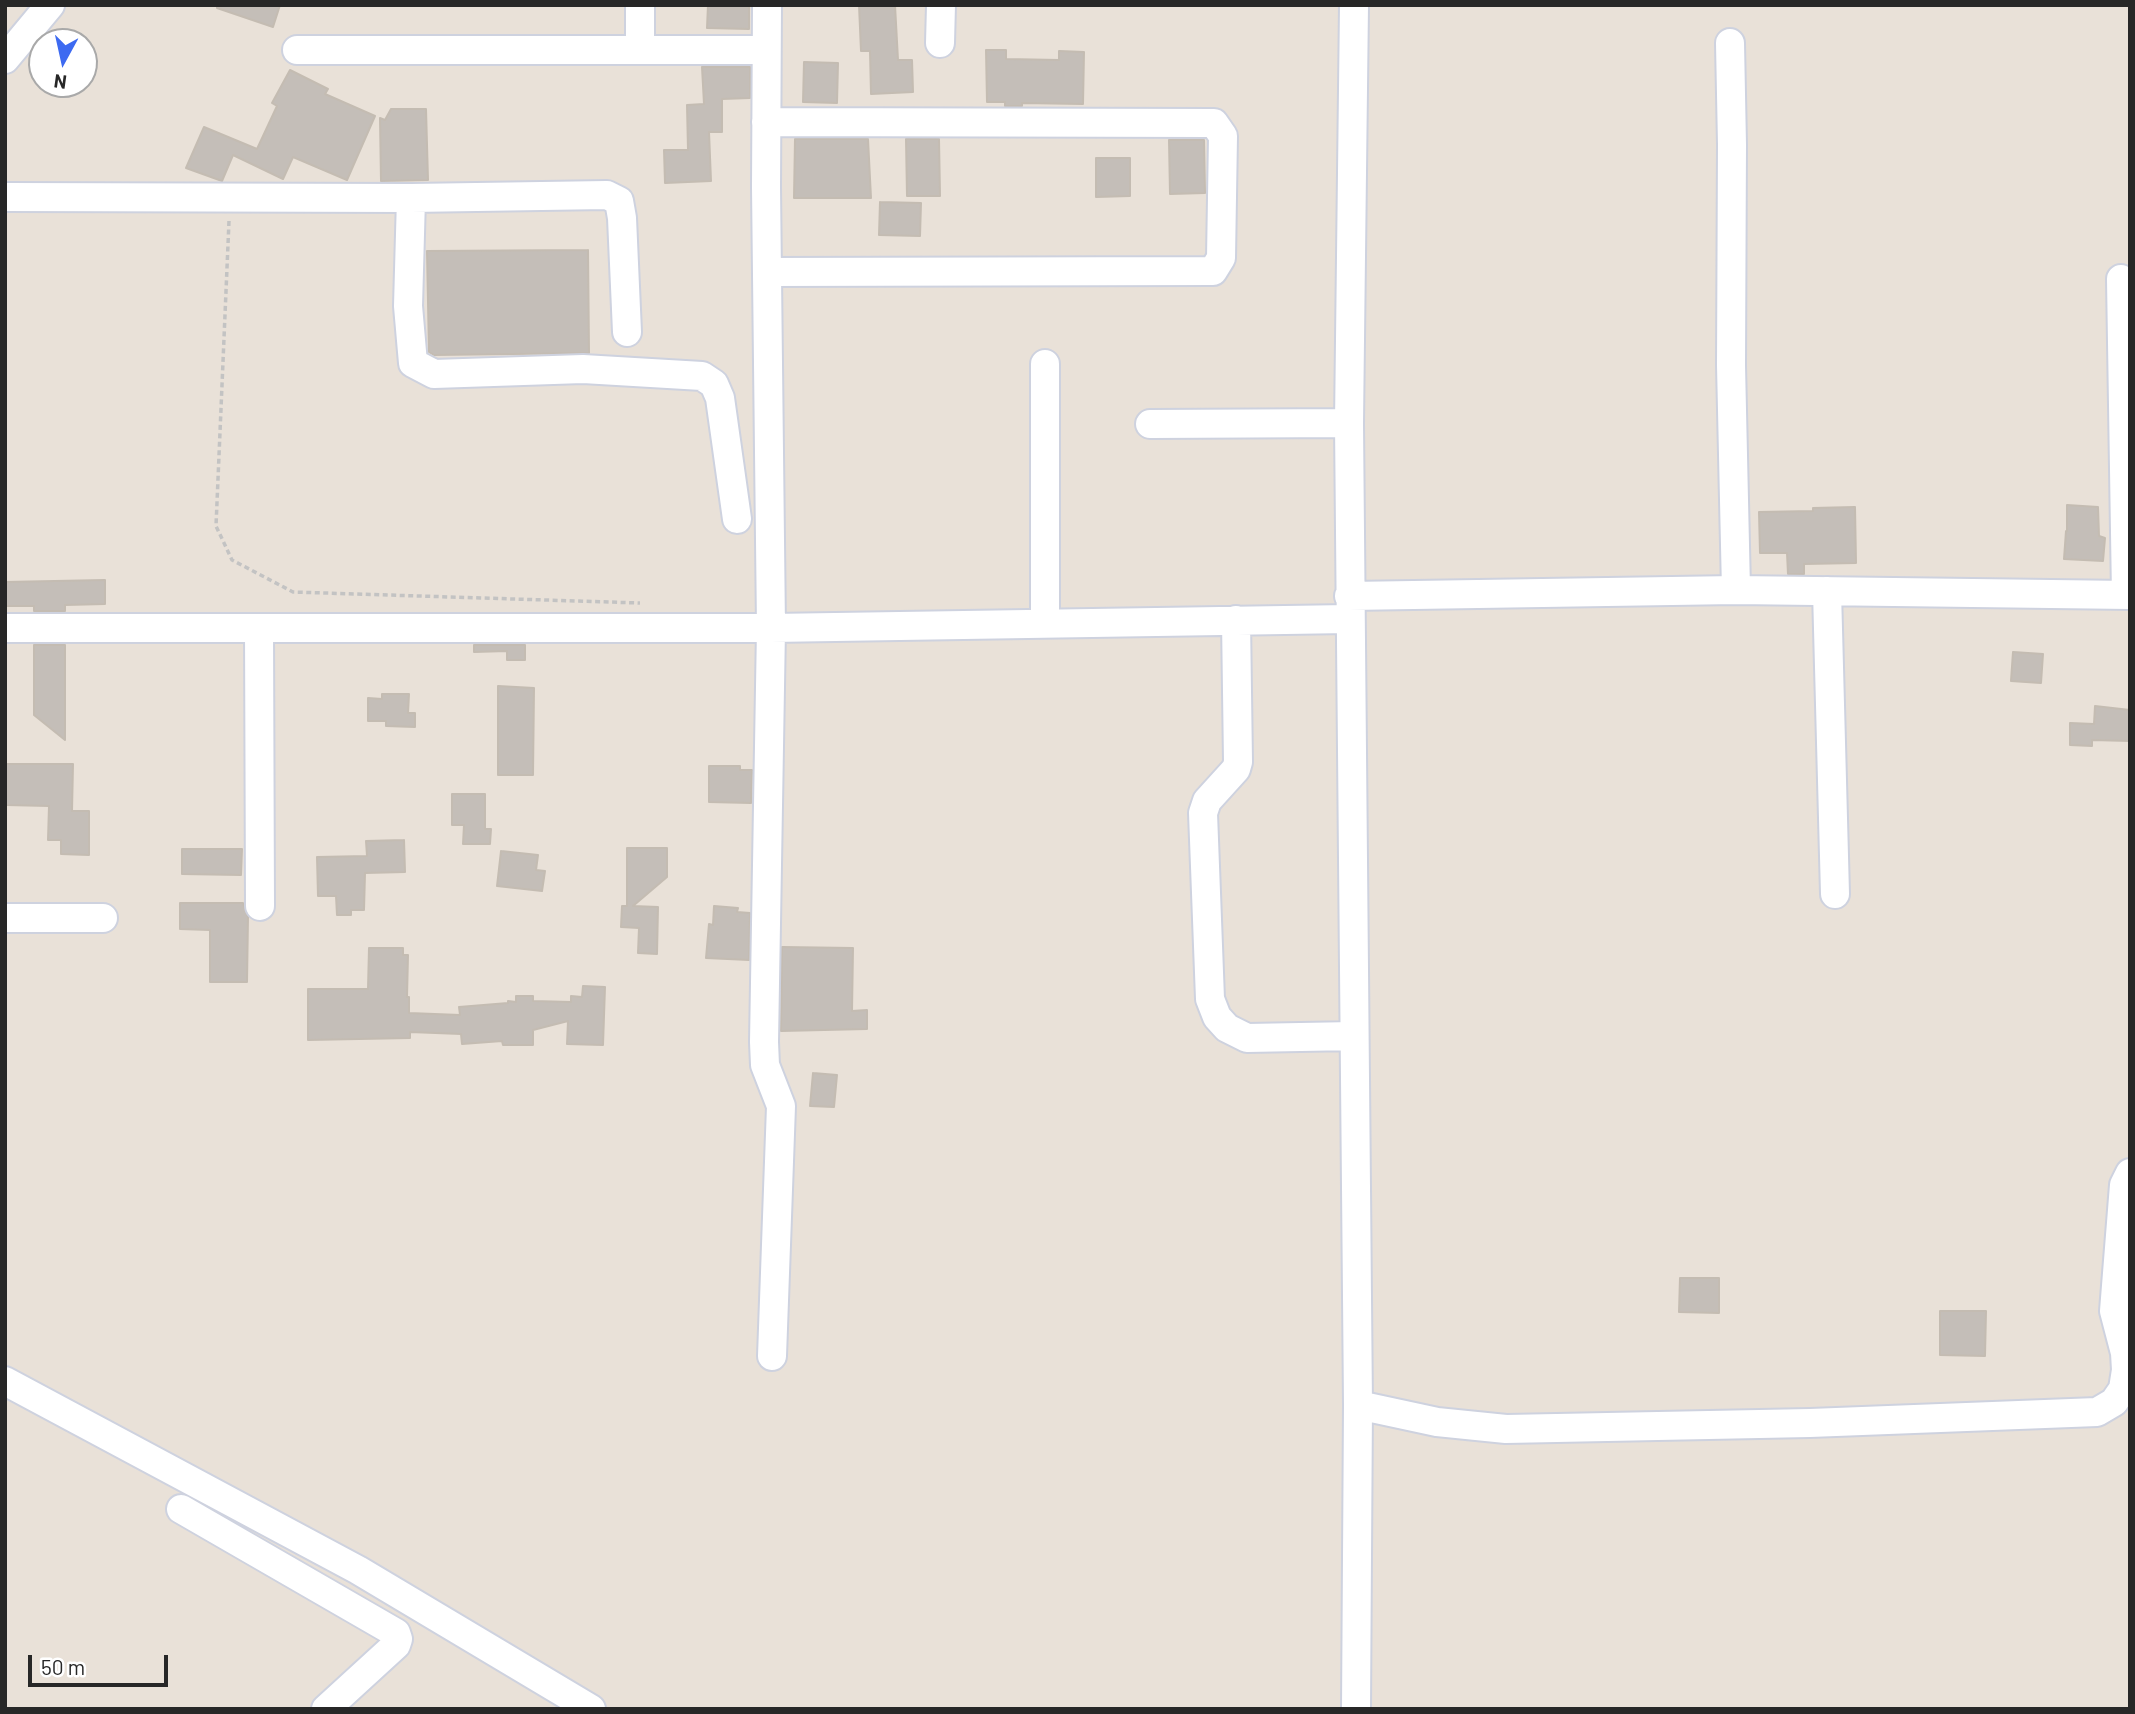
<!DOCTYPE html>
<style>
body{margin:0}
#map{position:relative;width:2135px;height:1714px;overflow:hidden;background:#e9e1d8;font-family:Barlow,sans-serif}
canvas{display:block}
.frame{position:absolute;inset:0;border:7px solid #272727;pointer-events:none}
.north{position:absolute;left:28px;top:28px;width:70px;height:70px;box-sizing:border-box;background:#fff;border:2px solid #a9a9a9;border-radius:50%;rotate:188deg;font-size:19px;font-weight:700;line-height:28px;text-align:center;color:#272727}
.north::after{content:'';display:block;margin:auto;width:24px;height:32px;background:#3d6af1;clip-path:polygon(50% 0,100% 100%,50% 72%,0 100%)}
.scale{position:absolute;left:28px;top:1655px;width:140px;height:32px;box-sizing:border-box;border:4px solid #272727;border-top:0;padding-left:9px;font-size:21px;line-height:24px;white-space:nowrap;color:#272727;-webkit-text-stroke:5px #fff;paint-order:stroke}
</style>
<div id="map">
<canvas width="2135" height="1714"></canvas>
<div class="frame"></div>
<div class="north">N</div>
<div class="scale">50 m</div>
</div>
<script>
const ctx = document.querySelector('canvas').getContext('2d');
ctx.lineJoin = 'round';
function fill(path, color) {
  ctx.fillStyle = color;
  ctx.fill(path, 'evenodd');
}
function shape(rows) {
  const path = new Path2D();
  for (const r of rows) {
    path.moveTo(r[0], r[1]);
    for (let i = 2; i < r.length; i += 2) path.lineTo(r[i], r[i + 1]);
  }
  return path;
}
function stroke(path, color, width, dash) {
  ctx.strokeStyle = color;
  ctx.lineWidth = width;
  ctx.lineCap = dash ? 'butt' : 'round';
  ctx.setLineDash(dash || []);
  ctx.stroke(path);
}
const building = shape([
 [217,5,280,5,273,27,217,8,217,5],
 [708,5,749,5,749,29,707,28,708,5],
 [859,5,895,5,898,60,912,60,913,92,871,94,870,51,861,51,859,5],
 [986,50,1006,50,1006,59,1059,60,1059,51,1084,52,1083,104,1022,103,1022,106,1005,106,1005,102,987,102,986,50],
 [804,62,838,63,837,103,803,102,804,62],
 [702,67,750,67,750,98,722,99,722,132,709,132,711,181,665,183,664,150,688,150,687,105,704,104,702,67],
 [290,70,328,89,325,94,375,116,347,180,293,157,283,179,233,155,222,181,186,168,204,127,257,149,277,106,272,103,290,70],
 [391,109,426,109,428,180,381,181,380,118,385,120,391,109],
 [795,139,868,139,871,198,794,198,795,139],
 [906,139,939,139,940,196,907,196,906,139],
 [1169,140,1204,140,1205,193,1170,194,1169,140],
 [1096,158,1130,158,1130,196,1096,197,1096,158],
 [880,202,921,203,920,236,879,235,880,202],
 [588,250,589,353,434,355,429,352,427,251,588,250],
 [2067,505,2098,507,2099,536,2105,538,2103,561,2064,559,2066,531,2067,531,2067,505],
 [1855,507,1856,563,1804,564,1804,574,1788,574,1787,553,1760,553,1759,512,1813,511,1813,508,1855,507],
 [105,580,105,604,65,605,65,611,34,611,34,606,5,606,5,582,105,580],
 [34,645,65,645,65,740,34,715,34,645],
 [474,645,525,645,525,660,507,660,507,651,474,652,474,645],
 [2013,652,2043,654,2041,683,2011,681,2013,652],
 [498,686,534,688,533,775,498,775,498,686],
 [382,694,409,694,408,713,415,713,415,727,386,726,386,721,368,721,368,698,382,699,382,694],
 [2095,706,2130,710,2130,741,2092,740,2092,746,2070,745,2070,723,2094,724,2095,706],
 [6,764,73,764,72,811,89,811,89,855,61,854,61,840,48,840,49,806,6,805,6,764],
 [709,766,740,766,740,770,752,770,751,803,709,802,709,766],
 [452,794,485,794,485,829,491,829,490,844,463,844,464,825,452,825,452,794],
 [404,840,405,872,365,873,364,910,351,910,351,915,337,915,336,896,318,896,317,857,367,856,366,841,404,840],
 [627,848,667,848,667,877,633,906,658,907,657,954,638,953,639,928,621,927,622,906,627,906,627,848],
 [182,849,242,849,241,875,182,874,182,849],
 [501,851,538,855,536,870,545,871,542,891,497,886,501,851],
 [180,903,243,903,248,917,247,982,210,982,210,930,180,929,180,903],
 [714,906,738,908,737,912,750,913,749,960,706,958,709,924,713,925,714,906],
 [782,947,853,948,852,1011,867,1010,867,1029,781,1031,782,947],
 [369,948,403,948,403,955,408,955,407,997,409,997,409,1013,460,1015,459,1007,508,1003,508,1001,516,1002,516,996,533,996,533,1001,571,1002,571,996,582,997,583,986,605,987,603,1045,567,1044,568,1021,533,1030,533,1045,503,1045,502,1041,462,1044,461,1034,410,1032,410,1038,308,1040,308,989,368,989,369,948],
 [813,1073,837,1075,834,1107,810,1106,813,1073],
 [1680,1278,1719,1278,1719,1313,1679,1312,1680,1278],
 [1940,1311,1986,1311,1985,1356,1940,1355,1940,1311]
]);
fill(building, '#c4beb8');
stroke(building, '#c4bcb2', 2);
const minor = shape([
 [640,5,640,50],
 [767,5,766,187,771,628,1349,619],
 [1354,5,1349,423,1358,1405,1356,1709],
 [940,43,941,5],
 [1730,43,1732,145,1731,365,1736,590],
 [297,50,766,50],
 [5,59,50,5],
 [766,122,1214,123,1223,136,1221,258,1213,271,767,272],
 [5,197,411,198,408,306,413,363,434,374,583,369,702,376,714,384,720,398,737,519],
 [411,198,607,195,619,201,622,218,627,332],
 [2121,279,2126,595],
 [1150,424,1349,423],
 [1827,591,1835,894],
 [1349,596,1736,590,2130,595],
 [1236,620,1238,762,1236,769,1207,801,1203,813,1210,999,1217,1017,1227,1028,1247,1038,1354,1036],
 [1045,622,1045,364],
 [5,628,771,628,764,1042,765,1065,781,1106,772,1356],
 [259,628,260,906],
 [5,918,103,918],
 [5,1381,358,1570,591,1709],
 [1358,1405,1437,1422,1506,1429,1810,1423,2097,1412,2114,1402,2123,1389,2126,1370,2125,1353,2114,1311,2124,1185,2130,1173],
 [181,1509,396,1633,398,1639,396,1645,326,1709]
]);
stroke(minor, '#ced2df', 32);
stroke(shape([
 [229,221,216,526,232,560,293,592,640,603]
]), '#c3c3c3', 3.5, [5, 3.5]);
stroke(minor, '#fff', 28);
</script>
